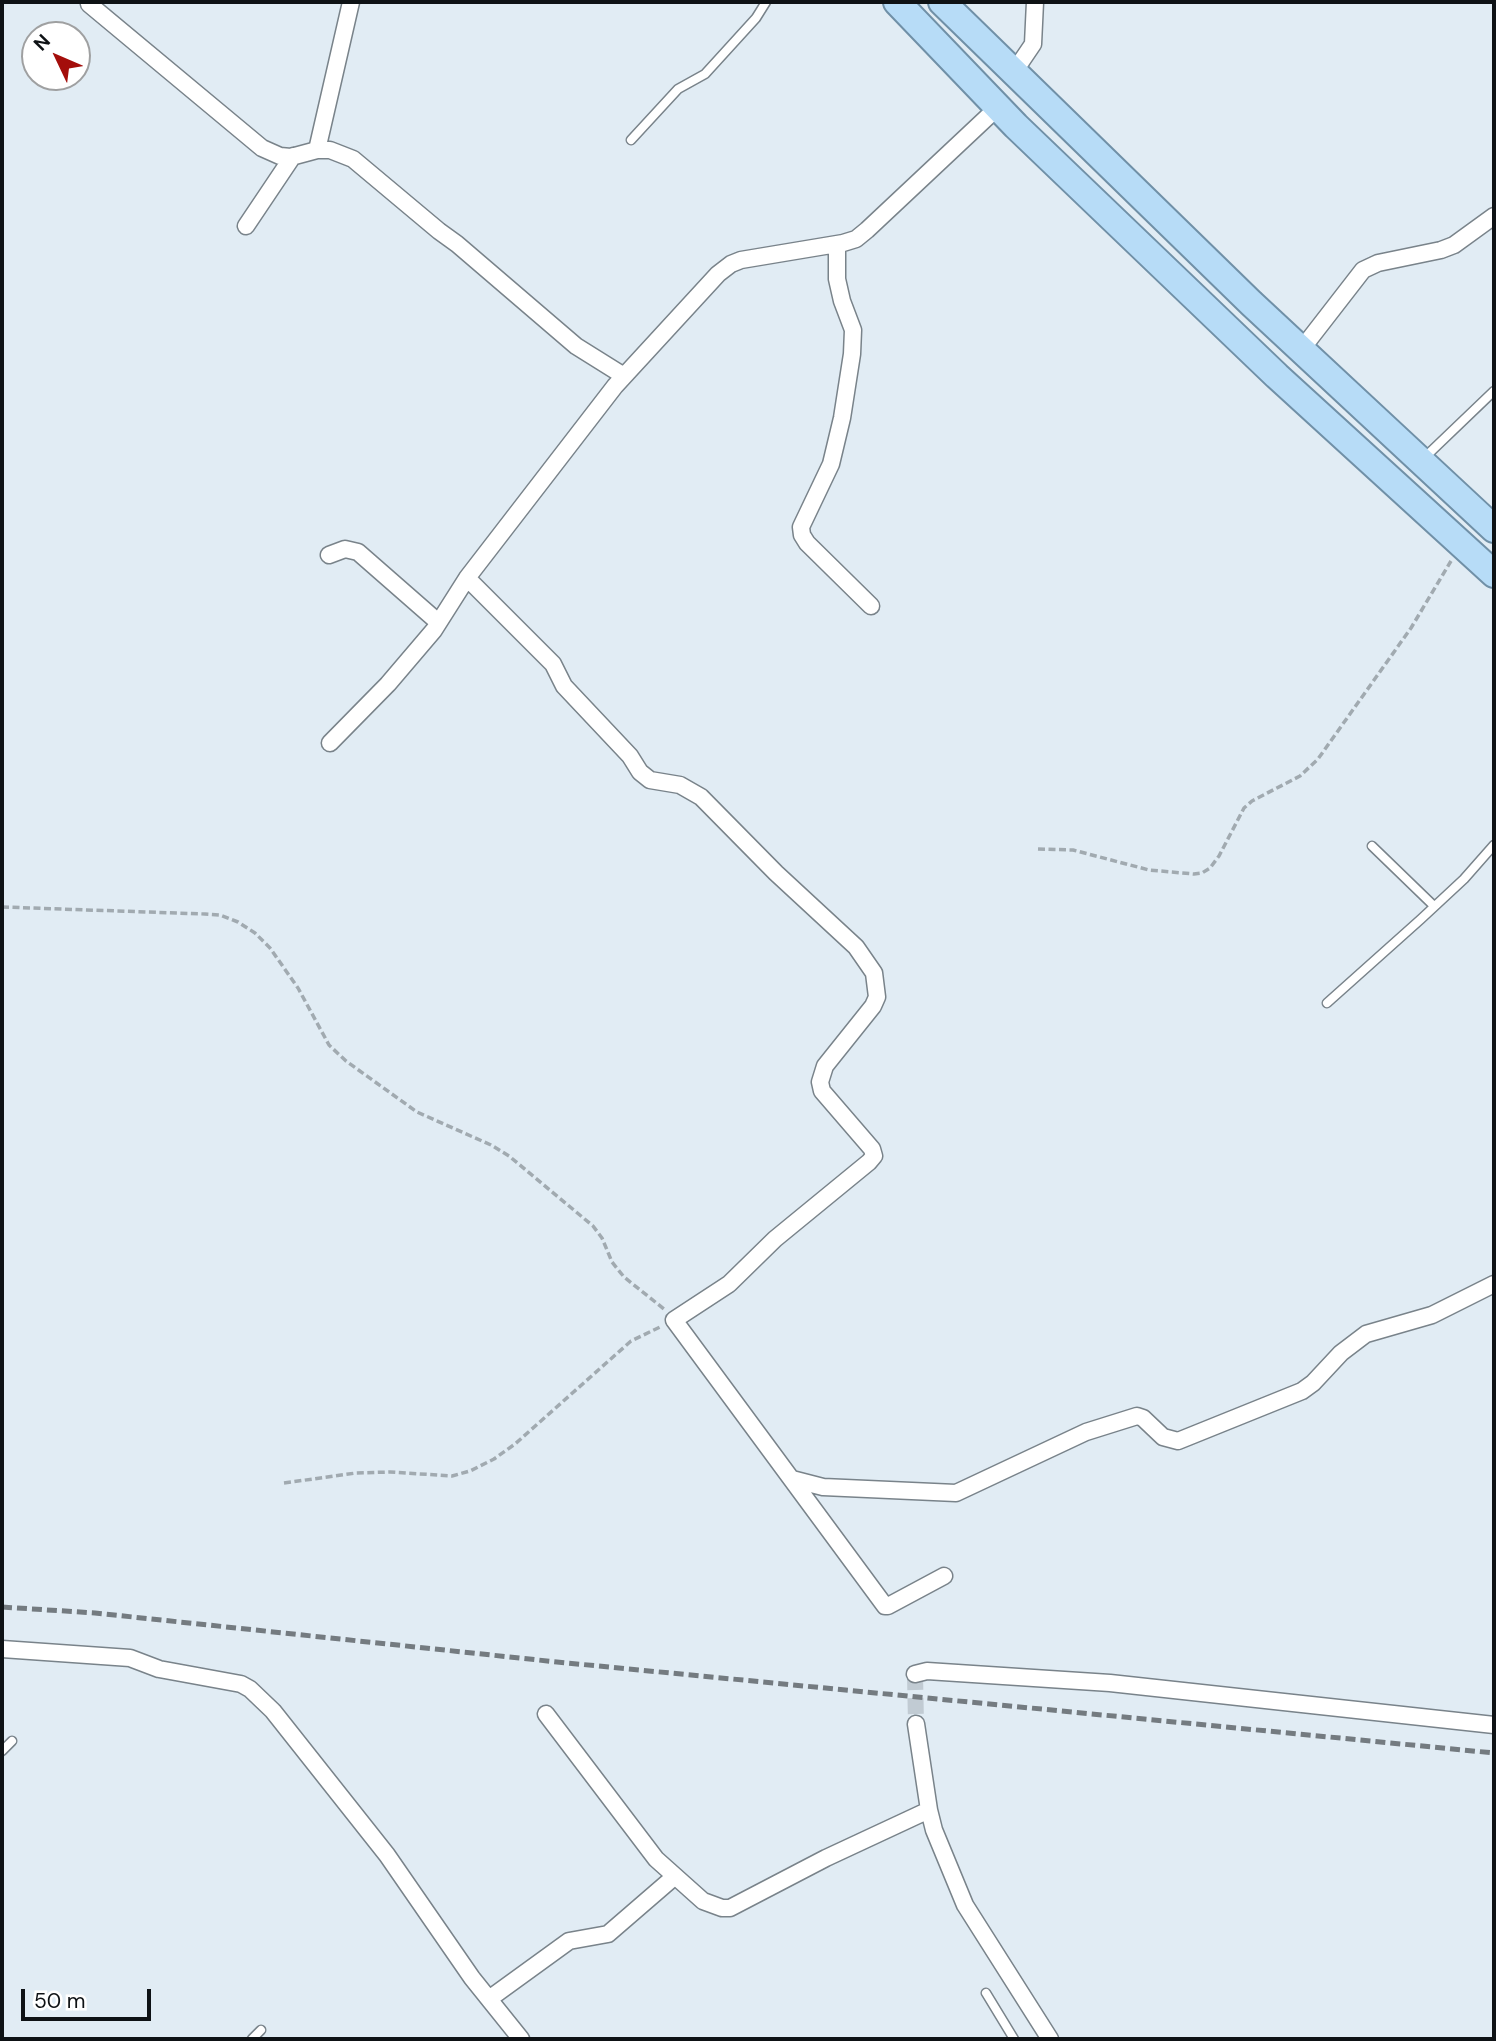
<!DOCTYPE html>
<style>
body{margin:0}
#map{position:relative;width:1496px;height:2041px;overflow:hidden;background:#e1ecf4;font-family:"DM Sans",sans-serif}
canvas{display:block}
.frame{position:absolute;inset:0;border:4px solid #0e1215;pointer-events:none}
.north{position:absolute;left:21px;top:21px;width:70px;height:70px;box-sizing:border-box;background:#fff;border:2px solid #9fa0a1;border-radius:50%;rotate:314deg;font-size:19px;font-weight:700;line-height:28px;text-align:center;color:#0e1215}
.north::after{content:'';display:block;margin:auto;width:24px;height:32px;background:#a40e0b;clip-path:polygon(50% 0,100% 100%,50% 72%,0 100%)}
.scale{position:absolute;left:21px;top:1989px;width:130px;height:32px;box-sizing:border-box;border:4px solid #0e1215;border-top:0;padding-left:9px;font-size:21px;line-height:24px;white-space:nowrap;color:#0e1215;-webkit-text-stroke:5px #fff;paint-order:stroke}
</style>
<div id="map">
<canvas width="1496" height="2041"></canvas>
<div class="frame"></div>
<div class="north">N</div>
<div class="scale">50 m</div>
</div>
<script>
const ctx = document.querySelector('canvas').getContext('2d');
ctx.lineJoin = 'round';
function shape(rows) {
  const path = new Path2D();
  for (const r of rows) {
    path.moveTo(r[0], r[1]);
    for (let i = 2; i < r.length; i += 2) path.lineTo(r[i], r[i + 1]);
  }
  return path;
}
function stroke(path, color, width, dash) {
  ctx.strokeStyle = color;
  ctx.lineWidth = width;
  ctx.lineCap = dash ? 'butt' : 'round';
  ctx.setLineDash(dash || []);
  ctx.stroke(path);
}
stroke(shape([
 [915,1674,916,1724]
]), '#c1cbd3', 16, [16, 8]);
const service = shape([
 [631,140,678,89,705,74,756,18,766,2],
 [1423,459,1494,391],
 [1372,846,1434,906],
 [1327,1003,1421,919,1464,879,1494,845],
 [2,1751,12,1741],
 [986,1993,1014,2039],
 [252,2039,261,2030]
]);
const minor = shape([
 [89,4,262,148,280,156,291,157,317,150,330,150,353,159,439,231,457,244,576,346,624,376],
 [1014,72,1033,44,1035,2],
 [317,150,351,2],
 [246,226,293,156],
 [837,244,837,279,842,301,853,330,852,354,842,418,831,464,801,527,802,535,807,543,871,606],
 [1301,350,1363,270,1378,263,1441,250,1454,245,1494,216],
 [329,555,345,549,358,552,438,622],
 [467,578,553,664,564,686,630,756,640,772,650,780,680,785,701,797,776,873,856,947,874,973,877,997,873,1006,825,1066,820,1082,822,1091,872,1149,874,1156,869,1162,775,1239,729,1284,674,1320,885,1606,888,1606,944,1576],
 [330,743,388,684,434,630,467,578,615,386,718,274,731,264,741,260,843,243,856,239,867,230,997,108],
 [792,1479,823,1487,956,1493,1086,1432,1137,1416,1143,1418,1163,1437,1178,1441,1302,1391,1313,1383,1341,1353,1366,1334,1432,1315,1494,1284],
 [2,1649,130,1658,159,1669,241,1684,250,1689,273,1711,387,1855,472,1978,521,2039],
 [915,1674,927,1671,1110,1683,1494,1725],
 [546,1714,656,1859,703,1901,722,1908,730,1908,826,1858,929,1810],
 [916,1724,929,1810,934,1830,965,1905,1050,2039],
 [489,1999,569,1941,608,1934,674,1877]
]);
const trunk = shape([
 [897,2,1016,126,1277,376,1494,574],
 [942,2,1251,303,1494,529]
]);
stroke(service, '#79838a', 11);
stroke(minor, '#79838a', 19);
stroke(trunk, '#7090a7', 30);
stroke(shape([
 [1038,849,1073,850,1149,870,1194,874,1202,873,1210,868,1219,856,1244,808,1252,801,1300,776,1318,759,1411,628,1451,561],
 [2,907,205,914,220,915,238,922,255,933,270,948,298,988,329,1045,346,1061,417,1112,491,1145,509,1156,593,1226,602,1238,612,1262,624,1277,664,1309],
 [284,1483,356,1473,390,1472,452,1476,470,1471,494,1459,515,1444,631,1341,660,1327]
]), '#a1aab0', 3.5, [7, 3.5]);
stroke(service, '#fff', 8);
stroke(minor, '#fff', 16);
stroke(trunk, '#b7dcf7', 26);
stroke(shape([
 [2,1607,95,1613,557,1662,1494,1753]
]), '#747b80', 5, [10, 5]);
</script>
